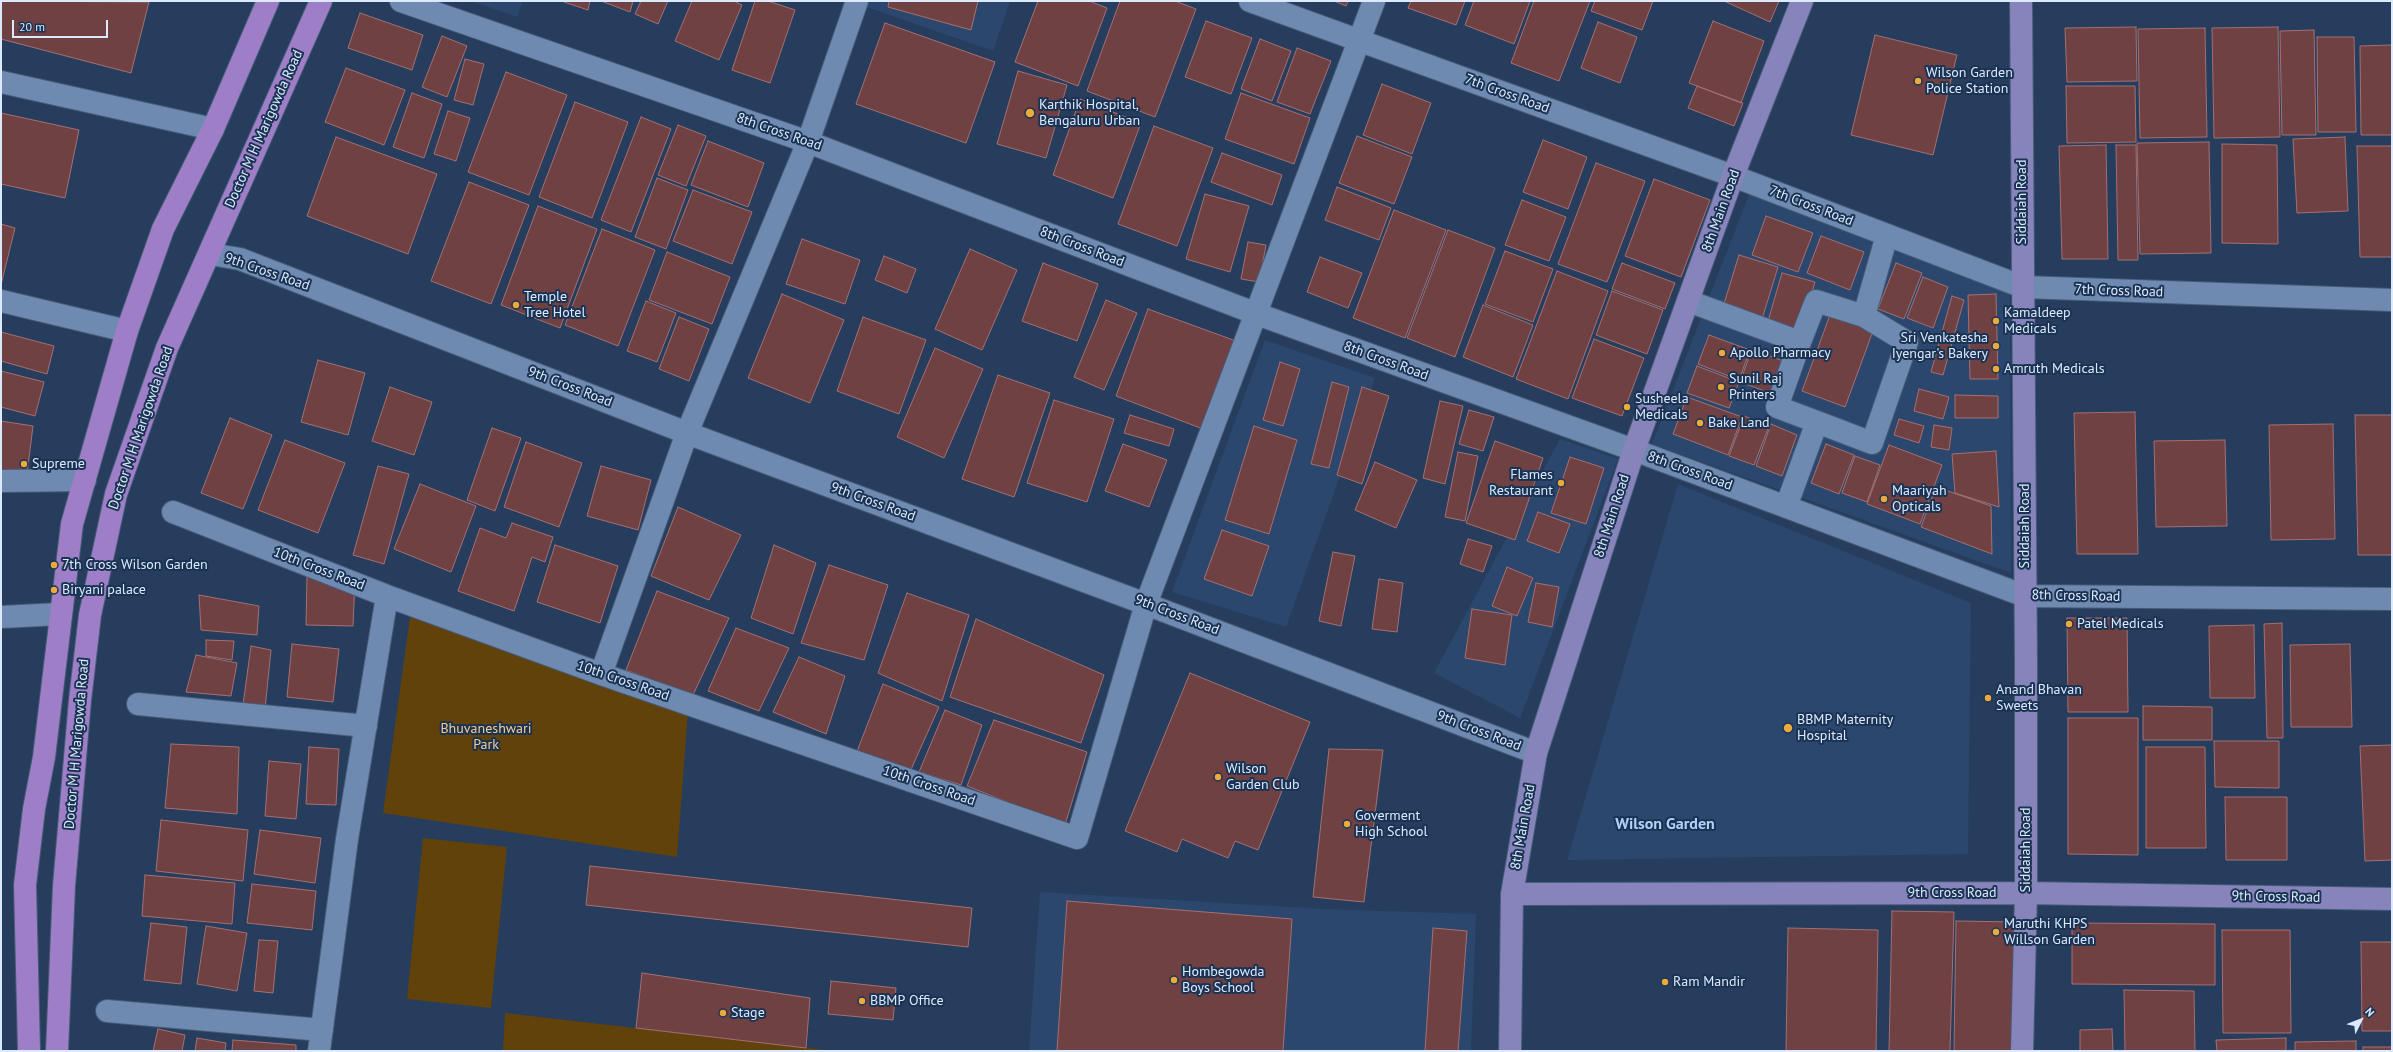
<!DOCTYPE html>
<style>
body{margin:0}
#map{position:relative;width:2393px;height:1052px;overflow:hidden;background:#263d5e;font-family:"PT Sans",sans-serif}
canvas{display:block}
.frame{position:absolute;inset:0;border:2px solid #dbeaff;pointer-events:none}
.north{position:absolute;left:2341px;top:1000px;width:40px;height:40px;-webkit-text-stroke:3px #1b3353;paint-order:stroke;rotate:48deg;font-size:11px;font-weight:700;line-height:16px;text-align:center;color:#dbeaff}
.north::after{content:'';display:block;margin:auto;width:14px;height:18px;background:#dbeaff;clip-path:polygon(50% 0,100% 100%,50% 72%,0 100%)}
.scale{position:absolute;left:12px;top:20px;width:96px;height:18px;box-sizing:border-box;border:2px solid #dbeaff;border-top:0;padding-left:5px;font-size:12px;line-height:14px;white-space:nowrap;color:#dbeaff;-webkit-text-stroke:3px #1b3353;paint-order:stroke}
</style>
<div id="map">
<canvas width="2393" height="1052"></canvas>
<div class="frame"></div>
<div class="north">N</div>
<div class="scale">20 m</div>
</div>
<script>
const ctx = document.querySelector('canvas').getContext('2d');
ctx.lineJoin = 'round';
function fill(path, color) {
  ctx.fillStyle = color;
  ctx.fill(path, 'evenodd');
}
function shape(rows) {
  const path = new Path2D();
  for (const r of rows) {
    path.moveTo(r[0], r[1]);
    for (let i = 2; i < r.length; i += 2) path.lineTo(r[i], r[i + 1]);
  }
  return path;
}
function stroke(path, color, width, dash) {
  ctx.strokeStyle = color;
  ctx.lineWidth = width;
  ctx.lineCap = dash ? 'butt' : 'round';
  ctx.setLineDash(dash || []);
  ctx.stroke(path);
}
function label(font, color, halo, rows, align = 'center') {
  ctx.font = font + ' "PT Sans",sans-serif';
  ctx.lineWidth = 4;
  ctx.setLineDash([]);
  ctx.textBaseline = 'middle';
  ctx.strokeStyle = halo;
  ctx.fillStyle = color;
  for (const [text, x, y, turn = 0] of rows) {
    ctx.save();
    ctx.translate(x, y);
    ctx.rotate((+turn || 0) * Math.PI / 180);
    ctx.textAlign = isNaN(turn) ? turn : align;
    if (halo) ctx.strokeText(text, 0, 0);
    ctx.fillText(text, 0, 0);
    ctx.restore();
  }
}
fill(shape([
 [471,1,523,1,517,17],
 [869,1,1010,1,993,51,867,7],
 [1750,192,2010,292,2011,573,1652,444],
 [1265,340,1375,378,1286,627,1172,592],
 [1560,439,1618,459,1520,718,1434,673],
 [1678,484,1971,603,1968,854,1567,860],
 [1040,892,1323,909,1476,914,1471,1051,1029,1051]
]), '#2c476d');
fill(shape([
 [410,617,688,711,677,857,383,813],
 [423,838,507,847,491,1008,407,999],
 [505,1013,834,1051,503,1051]
]), '#61420b');
const building = shape([
 [1,1,149,2,131,73,1,39,1,1],
 [561,1,590,1,588,10,561,1],
 [601,1,633,1,630,12,601,1],
 [641,1,668,1,658,24,635,14,641,1],
 [692,1,734,1,742,5,719,60,675,41,692,1],
 [755,1,768,1,795,10,770,83,732,70,755,1],
 [889,1,978,1,971,30,888,7,889,1],
 [1038,1,1089,1,1107,8,1078,86,1015,62,1038,1],
 [1120,1,1175,1,1196,9,1155,117,1087,91,1120,1],
 [1334,1,1348,1,1346,6,1334,1],
 [1411,1,1465,1,1456,25,1408,8,1411,1],
 [1474,1,1530,1,1514,44,1465,25,1474,1],
 [1534,1,1590,1,1559,81,1511,63,1534,1],
 [1595,1,1653,1,1642,30,1591,11,1595,1],
 [1724,1,1779,1,1770,22,1724,1],
 [360,13,423,35,412,70,348,48,360,13],
 [1206,21,1252,38,1231,94,1185,77,1206,21],
 [1713,21,1764,41,1741,103,1689,83,1713,21],
 [1598,22,1637,37,1620,83,1581,68,1598,22],
 [885,23,995,62,966,143,856,104,885,23],
 [2136,27,2137,81,2067,82,2065,28,2136,27],
 [2278,27,2280,137,2214,138,2212,28,2278,27],
 [2205,28,2207,137,2140,138,2138,29,2205,28],
 [2314,30,2316,135,2282,135,2280,31,2314,30],
 [1875,35,1957,55,1933,155,1851,135,1875,35],
 [442,36,467,46,447,97,422,87,442,36],
 [2317,37,2354,37,2356,132,2318,132,2317,37],
 [1260,39,1291,51,1272,101,1241,89,1260,39],
 [2392,45,2392,135,2361,135,2360,46,2392,45],
 [1297,48,1331,61,1310,114,1277,102,1297,48],
 [465,59,484,64,473,105,454,100,465,59],
 [346,68,405,90,384,145,325,122,346,68],
 [1018,71,1067,85,1046,158,997,144,1018,71],
 [506,72,567,95,529,195,468,172,506,72],
 [1382,84,1431,103,1412,154,1363,135,1382,84],
 [1697,86,1743,103,1734,126,1688,108,1697,86],
 [2066,86,2135,86,2136,142,2067,143,2066,86],
 [412,93,442,104,424,158,393,147,412,93],
 [1241,93,1310,118,1294,164,1225,139,1241,93],
 [1080,99,1141,123,1113,198,1053,175,1080,99],
 [575,102,628,122,592,218,539,197,575,102],
 [448,111,470,118,456,161,434,154,448,111],
 [1,113,79,130,65,198,1,184,1,113],
 [641,117,671,129,631,232,601,220,641,117],
 [678,125,706,136,686,186,658,175,678,125],
 [1154,126,1213,148,1177,246,1118,224,1154,126],
 [1357,136,1412,157,1394,204,1339,183,1357,136],
 [336,137,437,174,408,254,307,216,336,137],
 [2345,137,2348,211,2297,213,2293,139,2345,137],
 [1543,140,1587,157,1568,209,1523,192,1543,140],
 [708,141,764,163,748,207,691,185,708,141],
 [2209,142,2211,253,2140,254,2137,143,2209,142],
 [2222,144,2277,145,2278,244,2222,243,2222,144],
 [2106,145,2108,259,2062,259,2059,146,2106,145],
 [2116,145,2136,145,2138,260,2118,260,2116,145],
 [2357,146,2392,146,2392,257,2360,257,2357,146],
 [1222,153,1282,175,1272,205,1211,182,1222,153],
 [1596,163,1645,181,1607,282,1558,264,1596,163],
 [657,178,688,190,666,249,635,237,657,178],
 [1654,179,1710,200,1681,277,1625,256,1654,179],
 [469,182,529,205,491,304,431,281,469,182],
 [1337,187,1391,208,1379,240,1325,220,1337,187],
 [693,190,752,212,732,264,673,241,693,190],
 [1205,194,1249,206,1230,272,1186,259,1205,194],
 [1522,200,1566,217,1549,261,1505,245,1522,200],
 [538,206,597,229,560,328,501,305,538,206],
 [1394,210,1446,230,1405,338,1353,318,1394,210],
 [1766,216,1813,233,1798,272,1752,255,1766,216],
 [1,224,15,228,1,285,1,224],
 [602,229,655,250,618,346,565,325,602,229],
 [1448,230,1495,248,1455,357,1407,338,1448,230],
 [1821,236,1864,252,1850,290,1807,273,1821,236],
 [802,239,860,260,845,304,786,284,802,239],
 [1248,242,1266,245,1259,282,1241,279,1248,242],
 [970,249,1017,270,982,350,935,329,970,249],
 [1505,251,1553,269,1533,322,1485,304,1505,251],
 [667,252,730,277,712,324,649,300,667,252],
 [1739,255,1778,267,1762,319,1723,307,1739,255],
 [884,256,916,269,907,293,875,280,884,256],
 [1320,257,1362,273,1348,308,1307,292,1320,257],
 [1043,263,1098,284,1077,341,1022,321,1043,263],
 [1622,263,1675,283,1665,309,1612,289,1622,263],
 [1896,263,1922,273,1904,319,1878,309,1896,263],
 [1557,271,1608,291,1568,399,1516,379,1557,271],
 [1782,273,1815,282,1800,331,1768,321,1782,273],
 [1923,277,1948,287,1933,328,1907,318,1923,277],
 [1612,291,1663,310,1647,354,1596,335,1612,291],
 [782,294,844,320,810,403,748,378,782,294],
 [1996,294,1998,379,1970,379,1968,295,1996,294],
 [1952,296,1964,300,1943,375,1931,372,1952,296],
 [1106,300,1137,313,1104,390,1074,377,1106,300],
 [646,301,676,313,657,362,627,351,646,301],
 [1483,305,1533,325,1513,377,1463,357,1483,305],
 [1148,309,1236,341,1203,429,1116,396,1148,309],
 [1830,315,1873,331,1845,407,1802,391,1830,315],
 [679,317,709,329,689,381,659,369,679,317],
 [863,317,926,340,899,414,837,391,863,317],
 [1,332,54,346,47,374,1,361,1,332],
 [1709,335,1750,350,1739,380,1698,364,1709,335],
 [1594,339,1644,358,1622,416,1572,398,1594,339],
 [935,348,983,369,944,458,897,437,935,348],
 [1752,349,1783,361,1770,393,1740,382,1752,349],
 [318,360,365,373,348,435,301,422,318,360],
 [1280,362,1300,369,1283,426,1263,420,1280,362],
 [1697,366,1739,382,1729,408,1687,393,1697,366],
 [1,371,44,382,35,416,1,407,1,371],
 [998,375,1050,393,1014,497,962,479,998,375],
 [1332,382,1349,387,1329,468,1311,464,1332,382],
 [390,387,432,402,414,455,372,441,390,387],
 [1362,387,1389,396,1362,484,1337,475,1362,387],
 [1919,389,1949,397,1943,419,1914,411,1919,389],
 [1955,395,1998,396,1998,418,1955,418,1955,395],
 [1687,397,1742,417,1728,455,1673,434,1687,397],
 [1054,400,1114,419,1087,502,1027,483,1054,400],
 [1440,401,1463,406,1445,484,1423,478,1440,401],
 [1469,410,1494,417,1483,451,1459,444,1469,410],
 [2135,412,2138,554,2077,554,2074,413,2135,412],
 [1130,415,1174,429,1169,446,1124,433,1130,415],
 [2355,415,2392,415,2392,555,2358,555,2355,415],
 [1744,416,1769,426,1754,465,1729,456,1744,416],
 [230,418,272,435,243,509,201,493,230,418],
 [1899,419,1924,426,1919,443,1894,435,1899,419],
 [1,421,33,426,27,474,1,470,1,421],
 [1771,424,1797,435,1782,476,1756,466,1771,424],
 [2333,424,2335,539,2271,540,2269,425,2333,424],
 [1934,425,1952,428,1949,450,1931,447,1934,425],
 [1254,426,1297,440,1269,534,1225,520,1254,426],
 [492,428,521,438,495,511,467,500,492,428],
 [285,440,345,463,318,533,258,510,285,440],
 [2225,440,2227,526,2156,527,2154,441,2225,440],
 [1495,441,1543,458,1515,540,1466,523,1495,441],
 [526,442,582,463,559,527,504,507,526,442],
 [1123,444,1167,460,1149,507,1105,491,1123,444],
 [1826,444,1854,455,1839,494,1811,483,1826,444],
 [1889,445,1942,465,1920,524,1867,504,1889,445],
 [1996,451,1999,507,1955,493,1952,454,1996,451],
 [1458,452,1478,456,1465,521,1445,517,1458,452],
 [1855,456,1880,465,1867,502,1842,493,1855,456],
 [1570,457,1604,468,1586,524,1551,513,1570,457],
 [1375,462,1417,480,1396,528,1355,510,1375,462],
 [378,466,409,474,384,564,353,555,378,466],
 [601,466,651,480,638,530,587,516,601,466],
 [420,484,476,506,451,572,394,549,420,484],
 [1936,487,1991,506,1992,554,1921,527,1936,487],
 [678,507,741,535,709,600,651,576,678,507],
 [1538,512,1570,524,1559,553,1527,541,1538,512],
 [512,523,553,537,545,562,532,557,514,611,458,591,480,528,506,538,512,523],
 [1222,530,1269,546,1252,596,1204,579,1222,530],
 [1468,539,1492,546,1483,572,1460,564,1468,539],
 [555,545,618,566,600,623,537,602,555,545],
 [774,545,816,563,793,634,751,618,774,545],
 [1333,552,1355,556,1341,626,1319,621,1333,552],
 [829,565,888,585,864,660,801,643,829,565],
 [1507,567,1533,578,1517,616,1492,606,1507,567],
 [307,577,355,579,353,626,306,625,307,577],
 [1379,579,1403,583,1397,632,1372,629,1379,579],
 [1536,583,1559,587,1552,627,1528,622,1536,583],
 [657,591,729,618,693,695,626,670,657,591],
 [907,593,969,615,942,701,878,673,907,593],
 [199,595,259,606,257,635,201,630,199,595],
 [1472,609,1512,615,1505,665,1465,658,1472,609],
 [2067,618,2127,618,2128,712,2068,712,2067,618],
 [976,619,1104,675,1081,743,950,697,976,619],
 [2282,623,2283,738,2267,738,2264,624,2282,623],
 [2254,625,2255,698,2210,698,2209,626,2254,625],
 [736,628,789,648,759,711,708,691,736,628],
 [206,640,234,641,232,660,206,656,206,640],
 [292,644,339,649,333,702,287,697,292,644],
 [2350,644,2352,727,2291,727,2290,645,2350,644],
 [251,646,271,650,265,709,243,705,251,646],
 [196,655,237,663,231,696,186,692,196,655],
 [799,657,845,676,826,734,773,712,799,657],
 [1190,673,1310,722,1258,850,1235,841,1228,858,1182,839,1177,852,1125,831,1190,673],
 [883,684,939,707,909,774,856,754,883,684],
 [2143,706,2212,707,2212,740,2143,740,2143,706],
 [945,710,982,725,961,785,919,772,945,710],
 [2068,718,2138,718,2138,855,2068,854,2068,718],
 [994,720,1087,752,1065,825,967,786,994,720],
 [2214,741,2279,741,2279,788,2215,787,2214,741],
 [171,744,239,747,237,814,165,808,171,744],
 [2392,745,2392,860,2365,861,2360,746,2392,745],
 [309,747,339,749,336,805,306,804,309,747],
 [2146,747,2205,747,2206,848,2146,848,2146,747],
 [1329,749,1383,750,1364,902,1313,897,1329,749],
 [269,761,301,764,296,819,265,816,269,761],
 [2225,797,2287,797,2287,860,2226,860,2225,797],
 [161,820,248,830,243,881,156,871,161,820],
 [260,830,321,838,315,883,254,874,260,830],
 [590,866,972,908,968,947,586,905,590,866],
 [145,875,235,883,232,924,142,916,145,875],
 [252,884,316,891,312,930,247,923,252,884],
 [1067,901,1292,919,1283,1051,1057,1051,1067,901],
 [1892,911,1954,912,1950,1051,1889,1051,1892,911],
 [1956,921,2017,922,2016,1051,1954,1051,1956,921],
 [151,923,187,927,181,984,144,980,151,923],
 [2072,923,2215,924,2215,985,2072,984,2072,923],
 [206,926,247,933,237,991,197,984,206,926],
 [1433,928,1467,931,1458,1051,1425,1051,1433,928],
 [1788,928,1878,930,1876,1051,1786,1051,1788,928],
 [2222,930,2290,930,2291,1033,2223,1033,2222,930],
 [259,940,278,941,273,993,254,991,259,940],
 [2361,942,2392,942,2392,1031,2362,1031,2361,942],
 [642,973,810,998,806,1048,636,1028,642,973],
 [831,981,896,988,893,1020,828,1014,831,981],
 [2124,990,2194,991,2195,1051,2125,1051,2124,990],
 [158,1029,185,1035,182,1051,153,1051,158,1029],
 [2112,1029,2113,1051,2080,1051,2080,1030,2112,1029],
 [197,1038,226,1043,225,1051,195,1051,197,1038],
 [2286,1038,2286,1051,2217,1051,2216,1040,2286,1038],
 [233,1040,296,1045,296,1051,232,1051,233,1040],
 [2356,1041,2356,1051,2295,1051,2295,1042,2356,1041],
 [2363,1047,2392,1047,2392,1051,2363,1051,2363,1047]
]);
fill(building, '#6f4143');
stroke(building, '#a37072', 1);
const street = shape([
 [401,1,808,142,1257,314,1634,450,2025,596,2392,599],
 [1250,1,1733,176,2023,287,2392,300],
 [1,82,213,129],
 [210,254,240,259,687,433,1146,604,1536,753],
 [1,301,127,331],
 [1688,301,1800,342,1816,301,1864,316,1887,235],
 [1817,422,1872,443,1907,342,1864,316],
 [1,481,85,480],
 [1786,507,1817,422,1777,407,1800,342],
 [173,512,387,596,601,674,1077,838,1146,604,1374,1],
 [1,617,60,614],
 [601,674,687,433,808,142,857,1],
 [138,704,366,726],
 [107,1011,322,1030],
 [319,1051,347,839,387,596]
]);
const secondary = shape([
 [2021,1,2026,662,2026,893,2022,1051],
 [1512,894,2026,893,2392,899],
 [1510,1051,1512,894,1536,753,1634,450,1733,176,1802,1]
]);
const primary = shape([
 [29,1051,25,885,34,809,44,757,72,524,127,331,163,229,213,129,268,1],
 [57,1051,64,886,80,700,90,615,116,494,167,348,321,1]
]);
stroke(street, '#475b77', 24);
stroke(secondary, '#475b77', 24);
stroke(primary, '#475b77', 24);
stroke(street, '#6f8ab0', 22);
stroke(secondary, '#8684bb', 22);
stroke(primary, '#9e7fc7', 22);
for (const [x, y, r, color] of [
 [1918,81,4,"#ebaa39"],
 [1030,113,5,"#ebaa39"],
 [516,305,4,"#ebaa39"],
 [1996,321,4,"#ebaa39"],
 [1996,346,4,"#ebaa39"],
 [1722,353,4,"#ebaa39"],
 [1996,369,4,"#ebaa39"],
 [1721,387,4,"#ebaa39"],
 [1627,407,4,"#ebaa39"],
 [1700,423,4,"#ebaa39"],
 [24,464,4,"#ebaa39"],
 [1561,483,4,"#ebaa39"],
 [1884,499,4,"#ebaa39"],
 [54,565,4,"#ebaa39"],
 [54,590,4,"#ebaa39"],
 [2069,624,4,"#ebaa39"],
 [1988,698,4,"#ebaa39"],
 [1788,728,5,"#ebaa39"],
 [1218,777,4,"#ebaa39"],
 [1347,824,4,"#ebaa39"],
 [1996,932,4,"#ebaa39"],
 [1174,980,4,"#ebaa39"],
 [1665,982,4,"#ebaa39"],
 [862,1001,4,"#ebaa39"],
 [723,1013,4,"#ebaa39"]
]) {
  const dot = new Path2D();
  dot.arc(x, y, r, 0, 2 * Math.PI);
  ctx.fillStyle = color;
  ctx.fill(dot);
  stroke(dot, '#1b3353', 1.5);
}
label('14px', '#dbeaff', '#1b3353', [
 ["Wilson Garden",1926,73],
 ["Police Station",1926,89],
 ["Karthik Hospital,",1039,105],
 ["Bengaluru Urban",1039,121],
 ["Temple",524,297],
 ["Tree Hotel",524,313],
 ["Kamaldeep",2004,313],
 ["Medicals",2004,329],
 ["Sri Venkatesha",1988,338,"right"],
 ["Iyengar's Bakery",1988,354,"right"],
 ["Apollo Pharmacy",1730,353],
 ["Amruth Medicals",2004,369],
 ["Sunil Raj",1729,379],
 ["Printers",1729,395],
 ["Susheela",1635,399],
 ["Medicals",1635,415],
 ["Bake Land",1708,423],
 ["Supreme",32,464],
 ["Flames",1553,475,"right"],
 ["Restaurant",1553,491,"right"],
 ["Maariyah",1892,491],
 ["Opticals",1892,507],
 ["7th Cross Wilson Garden",62,565],
 ["Biryani palace",62,590],
 ["Patel Medicals",2077,624],
 ["Anand Bhavan",1996,690],
 ["Sweets",1996,706],
 ["BBMP Maternity",1797,720],
 ["Hospital",1797,736],
 ["Wilson",1226,769],
 ["Garden Club",1226,785],
 ["Goverment",1355,816],
 ["High School",1355,832],
 ["Maruthi KHPS",2004,924],
 ["Willson Garden",2004,940],
 ["Hombegowda",1182,972],
 ["Boys School",1182,988],
 ["Ram Mandir",1673,982],
 ["BBMP Office",870,1001],
 ["Stage",731,1013]
], 'left');
label('14px', '#dbeaff', '#1b3353', [
 ["7th Cross Road",1507,94,20],
 ["Doctor M H Marigowda Road",264,129,-66],
 ["8th Cross Road",779,132,19],
 ["Siddaiah Road",2022,202,-90],
 ["7th Cross Road",1811,206,21],
 ["8th Main Road",1721,211,-70],
 ["8th Cross Road",1082,247,21],
 ["9th Cross Road",267,272,19],
 ["7th Cross Road",2119,291,2],
 ["8th Cross Road",1386,361,20],
 ["9th Cross Road",570,387,21],
 ["Doctor M H Marigowda Road",141,428,-71],
 ["8th Cross Road",1690,471,20],
 ["9th Cross Road",873,502,20],
 ["8th Main Road",1612,516,-72],
 ["Siddaiah Road",2025,526,-90],
 ["10th Cross Road",319,569,21],
 ["8th Cross Road",2076,596,1],
 ["9th Cross Road",1177,615,21],
 ["10th Cross Road",623,681,19],
 ["9th Cross Road",1479,731,21],
 ["Doctor M H Marigowda Road",77,744,-85],
 ["10th Cross Road",929,786,19],
 ["8th Main Road",1523,827,-80],
 ["Siddaiah Road",2026,850,-90],
 ["9th Cross Road",1952,893],
 ["9th Cross Road",2276,897,1]
]);
label('14px', '#f6cc8e', '#1b3353', [
 ["Bhuvaneshwari",486,729],
 ["Park",486,745]
]);
label('bold 16px', '#b2cff7', '#1b3353', [
 ["Wilson Garden",1665,824]
]);
</script>
